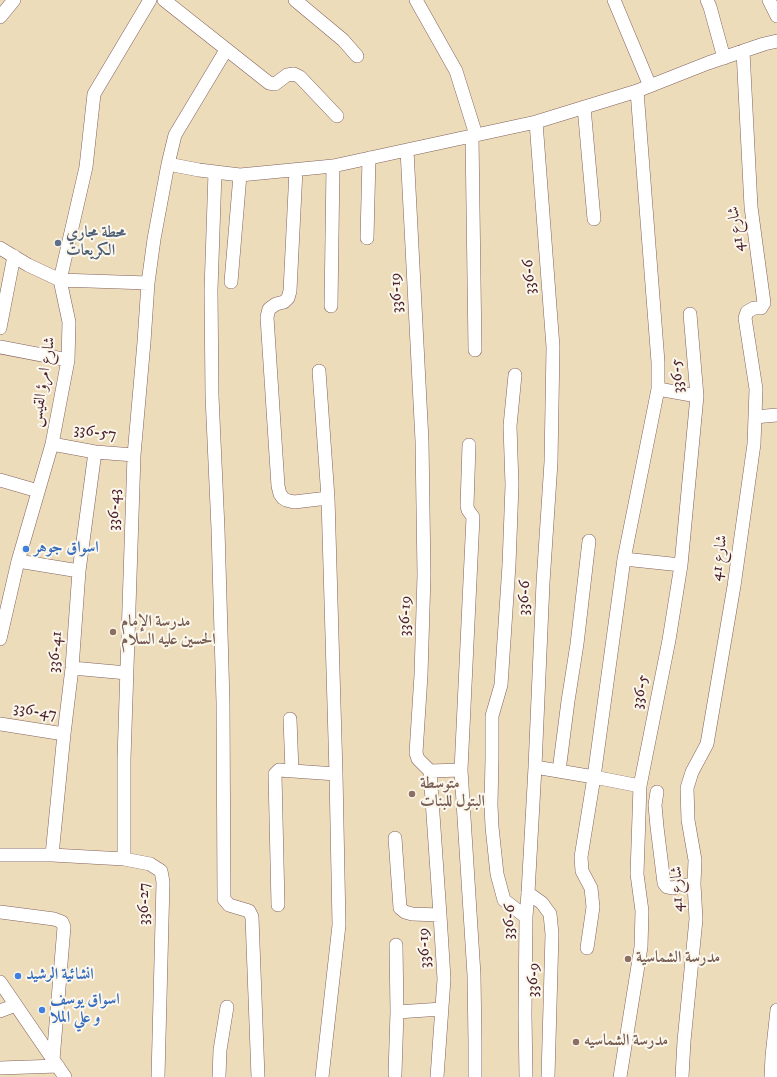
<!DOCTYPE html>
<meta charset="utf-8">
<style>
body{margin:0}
canvas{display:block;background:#eddcba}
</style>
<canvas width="777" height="1077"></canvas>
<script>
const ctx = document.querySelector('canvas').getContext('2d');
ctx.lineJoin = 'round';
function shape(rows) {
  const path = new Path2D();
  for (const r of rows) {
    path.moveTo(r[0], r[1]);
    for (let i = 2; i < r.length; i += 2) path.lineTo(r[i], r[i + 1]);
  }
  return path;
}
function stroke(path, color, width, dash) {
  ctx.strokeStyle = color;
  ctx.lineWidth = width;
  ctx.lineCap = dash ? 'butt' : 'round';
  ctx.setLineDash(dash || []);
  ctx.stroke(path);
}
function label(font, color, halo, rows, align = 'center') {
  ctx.font = font + ' "IM FELL DW Pica",Amiri,serif';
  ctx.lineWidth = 4;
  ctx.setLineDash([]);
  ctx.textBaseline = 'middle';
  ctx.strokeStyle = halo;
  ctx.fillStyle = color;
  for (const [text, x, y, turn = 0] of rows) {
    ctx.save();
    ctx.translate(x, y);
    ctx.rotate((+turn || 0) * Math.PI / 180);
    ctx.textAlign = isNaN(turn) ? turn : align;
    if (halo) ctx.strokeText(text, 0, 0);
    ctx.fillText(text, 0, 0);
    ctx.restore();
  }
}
const minor = shape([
 [164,0,269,83,275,84,287,75,294,74,300,77,337,116],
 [295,0,343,40,357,56],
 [416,0,456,71,476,135],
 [614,0,650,86],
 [707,0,710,7,724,58],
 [769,0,777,16],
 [0,17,14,0],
 [584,107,594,219],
 [472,136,475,350],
 [407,150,422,441,424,575,421,675,416,753,418,759,430,771,440,915,444,979,437,1077],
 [168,164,199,170,240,175,333,166,536,122,637,91,708,63,764,44,777,41],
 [296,170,290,291,288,298,284,302,276,304,269,309,267,317,278,486,280,494,283,498,286,500,294,502,328,498],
 [215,172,211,290,212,396,218,529,223,702,224,899,229,905,249,911,252,917,258,1077],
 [367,238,369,158],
 [0,248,28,265,60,280,148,283],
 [231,282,240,175],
 [331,306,333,166],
 [0,328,14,256],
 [0,347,68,360],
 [319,371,328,498,336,774,339,925,322,1077],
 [515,375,510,426,512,485,509,565,501,685,492,716,492,758,491,805,492,827,497,874,504,900,526,917],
 [658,389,697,396],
 [755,417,777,415],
 [52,444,95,452,134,455],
 [469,445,467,506,468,510,473,517,461,770,474,975,475,1043,475,1077],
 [0,480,38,491],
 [624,559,681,565],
 [18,561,79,571],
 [0,639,18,561,52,444,68,360,69,322,60,280,86,167,94,94,150,0],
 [72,668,127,673],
 [290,719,292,771],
 [0,724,64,734],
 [535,767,594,777,640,786],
 [430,771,461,770],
 [559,771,568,701,577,644,589,541],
 [657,792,655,805,657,827,664,883,667,887,672,888,694,884],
 [395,838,400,908,405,912,412,914,440,915],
 [0,855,52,855,124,859,150,864,161,871,163,882,158,1077],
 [52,855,64,734,72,668,79,571,95,452],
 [124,859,124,759,134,455,144,342,148,283,154,239,168,164,175,135,226,50],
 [528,893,542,903,550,914,552,934,548,1077],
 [278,905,275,774,279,770,336,774],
 [0,912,54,919,62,922,64,927,53,1060],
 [587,948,593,907,591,888,582,871,581,857,594,777,624,559,658,389,658,362,637,91],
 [0,982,65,1077],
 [0,1011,16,1005],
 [397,1012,442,1009],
 [0,1068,58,1066],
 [395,1074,397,1012,396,945],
 [219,1077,220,1050,227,1007],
 [526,1077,525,1015,526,917,528,893,535,767,543,583,551,462,553,347,536,122],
 [620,1077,641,947,642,911,637,874,640,786,669,640,681,565,697,396,690,314],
 [682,1077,684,1041,696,919,694,884,695,860,688,820,687,788,692,772,707,744,734,586,754,444,756,389,745,318,747,312,754,308,761,308,764,303,751,207,743,51],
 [771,1077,772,1056,777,1010]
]);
stroke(minor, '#83615d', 14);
stroke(minor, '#fff', 13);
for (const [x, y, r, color] of [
 [58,243,4,"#5c6f8a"],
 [26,549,4,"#3f7fe0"],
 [113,632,4,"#8d6e63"],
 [412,794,4,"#8d6e63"],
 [628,959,4,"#8d6e63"],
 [18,976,4,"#3f7fe0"],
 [42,1010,4,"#3f7fe0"],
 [576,1042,4,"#8d6e63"]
]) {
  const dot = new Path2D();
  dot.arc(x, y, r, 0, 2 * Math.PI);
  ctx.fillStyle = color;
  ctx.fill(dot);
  stroke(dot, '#fbf7ec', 1.5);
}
label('16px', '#4a1f2b', '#fbf7ec', [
 ["شارع 41",737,229,-97],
 ["336-6",530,277,-94],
 ["336-19",397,293,-93],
 ["336-5",678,376,-94],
 ["شارع امرؤ القيس",44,382,-81],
 ["336-57",95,433,8],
 ["336-43",115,510,-88],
 ["شارع 41",720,558,-82],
 ["336-6",525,598,-87],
 ["336-19",406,616,-88],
 ["336-41",56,652,-85],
 ["336-5",641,692,-79],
 ["336-47",35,712,9],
 ["شارع 41",678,889,-91],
 ["336-27",145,904,-90],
 ["336-6",510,922,-87],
 ["336-19",425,948,-93],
 ["336-9",534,980,-88]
]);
label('bold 16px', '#4e5e75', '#fbf7ec', [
 ["محطة مجاري",66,234],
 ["الكريعات",66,252]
], 'left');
label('bold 16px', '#366cbe', '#fbf7ec', [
 ["اسواق جوهر",34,549],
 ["انشائية الرشيد",26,976],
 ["اسواق يوسف",50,1001],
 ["و علي الملا",50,1019]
], 'left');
label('bold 16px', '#785e54', '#fbf7ec', [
 ["مدرسة الإمام",121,623],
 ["الحسين عليه السلام",121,641],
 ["متوسطة",420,785],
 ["البتول للبنات",420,803],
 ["مدرسة الشماسية",636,959],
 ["مدرسة الشماسيه",584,1042]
], 'left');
</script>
